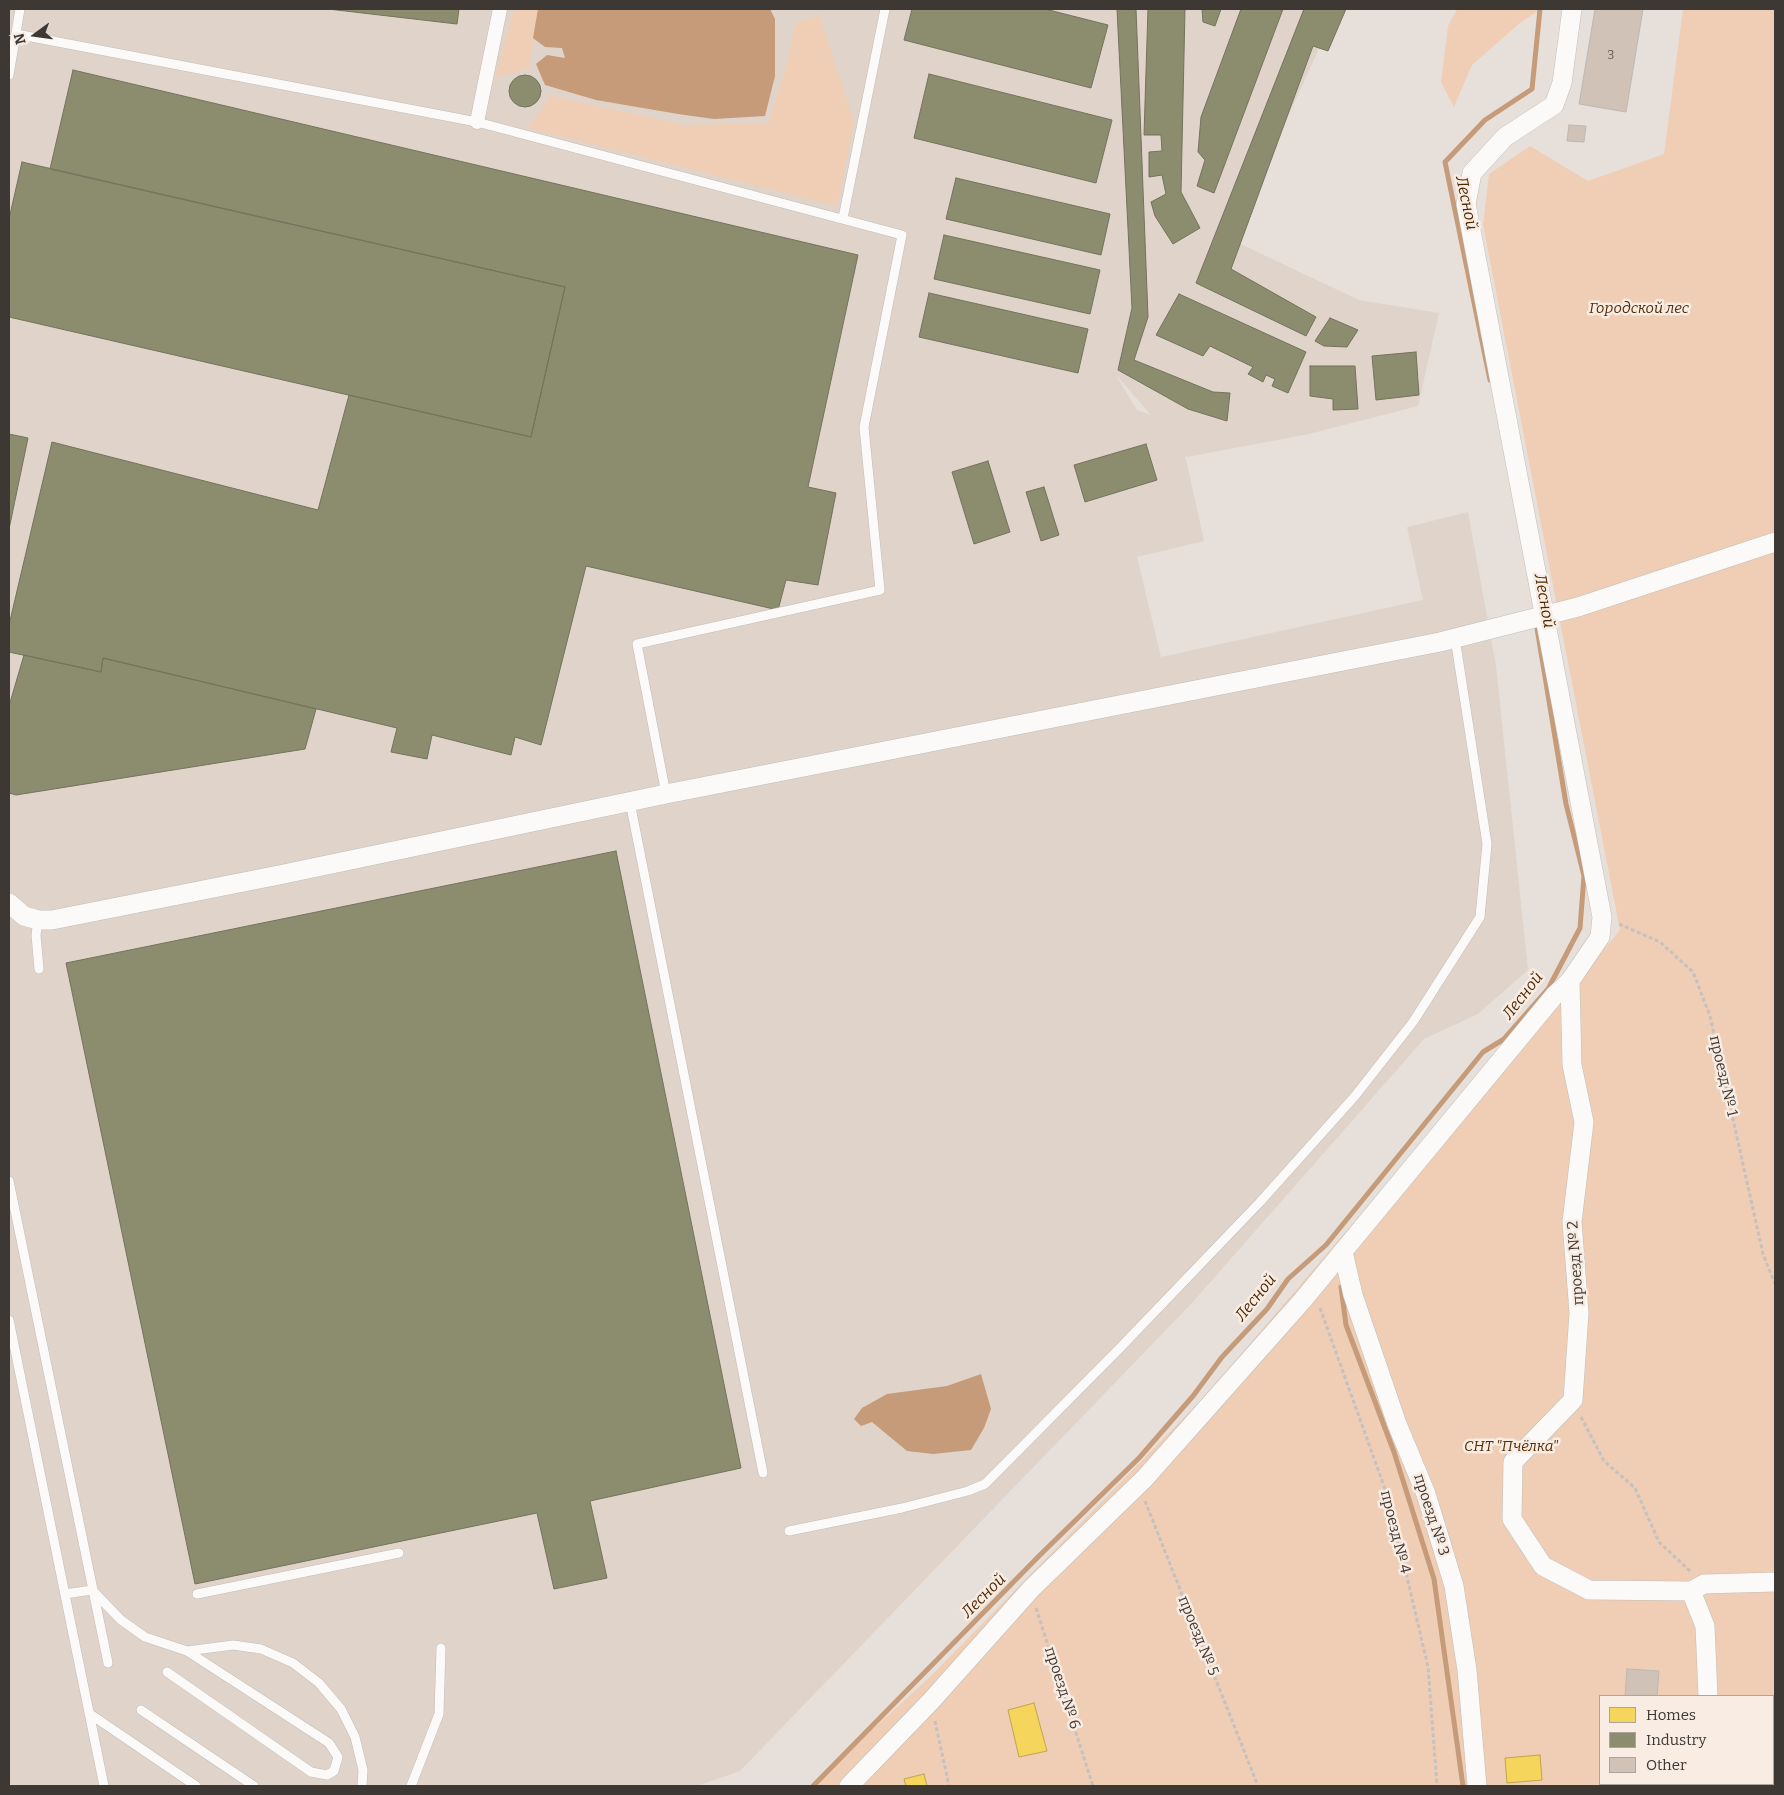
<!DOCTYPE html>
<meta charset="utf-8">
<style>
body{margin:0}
#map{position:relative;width:1784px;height:1795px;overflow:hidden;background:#e7e0da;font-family:Bitter,serif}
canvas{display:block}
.frame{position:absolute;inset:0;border:10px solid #3d3834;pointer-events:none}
.legend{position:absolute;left:1599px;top:1695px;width:175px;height:90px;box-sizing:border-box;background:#f9ece3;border:1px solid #aea49d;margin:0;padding:6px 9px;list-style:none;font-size:15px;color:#3d3834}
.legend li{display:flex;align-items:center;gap:10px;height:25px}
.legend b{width:25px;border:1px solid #aea49d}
.north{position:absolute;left:10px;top:10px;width:50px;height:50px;-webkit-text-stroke:4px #f9ece3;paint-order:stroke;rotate:256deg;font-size:14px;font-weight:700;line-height:20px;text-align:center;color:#3d3834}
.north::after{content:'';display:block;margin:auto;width:18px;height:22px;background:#3d3834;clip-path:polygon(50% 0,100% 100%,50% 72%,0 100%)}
</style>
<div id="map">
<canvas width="1784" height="1795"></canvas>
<div class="frame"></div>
<ul class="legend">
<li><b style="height:14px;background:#f6d55c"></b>Homes</li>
<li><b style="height:14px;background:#8c8c6e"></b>Industry</li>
<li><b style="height:14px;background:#d0c2b6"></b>Other</li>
</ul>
<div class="north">N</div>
</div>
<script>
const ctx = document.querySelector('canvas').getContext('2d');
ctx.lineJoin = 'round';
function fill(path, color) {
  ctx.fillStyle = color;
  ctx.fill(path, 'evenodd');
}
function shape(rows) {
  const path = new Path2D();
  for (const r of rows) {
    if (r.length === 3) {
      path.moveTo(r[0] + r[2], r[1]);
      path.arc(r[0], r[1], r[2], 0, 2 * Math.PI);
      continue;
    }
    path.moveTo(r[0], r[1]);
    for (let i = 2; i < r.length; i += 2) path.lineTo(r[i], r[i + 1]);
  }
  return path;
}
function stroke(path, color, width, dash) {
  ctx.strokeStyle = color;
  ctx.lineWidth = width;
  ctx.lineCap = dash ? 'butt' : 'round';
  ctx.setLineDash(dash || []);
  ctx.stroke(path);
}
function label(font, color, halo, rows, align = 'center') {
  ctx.font = font + ' Bitter,serif';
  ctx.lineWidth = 5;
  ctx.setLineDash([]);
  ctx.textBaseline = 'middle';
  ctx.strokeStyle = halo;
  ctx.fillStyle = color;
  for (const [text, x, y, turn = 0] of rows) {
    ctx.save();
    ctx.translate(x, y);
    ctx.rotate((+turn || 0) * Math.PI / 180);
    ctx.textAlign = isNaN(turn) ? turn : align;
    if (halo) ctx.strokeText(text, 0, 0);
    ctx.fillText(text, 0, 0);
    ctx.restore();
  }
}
fill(shape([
 [9,9,1337,9,1232,240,1359,300,1439,313,1418,406,1309,434,1187,457,1185,455,1204,541,1137,557,1161,657,1423,600,1407,527,1468,512,1496,666,1528,970,1478,1014,1424,1039,1192,1303,740,1771,697,1786,9,1786],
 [1116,375,1151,415,1137,410]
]), '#e0d3c9');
fill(shape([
 [514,9,538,9,529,68,495,78],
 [1457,9,1541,9,1520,23,1472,65,1454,107,1441,82,1448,26],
 [1683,9,1775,9,1775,1786,811,1786,933,1674,1206,1395,1477,1078,1550,1014,1620,930,1483,225,1489,174,1530,146,1588,181,1664,154],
 [1600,1696,1773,1696,1773,1784,1600,1784],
 [819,15,854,122,837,206,528,128,551,96,685,125,768,123,788,61,795,24]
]), '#efceb5');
fill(shape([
 [538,9,770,9,775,19,775,76,765,116,714,119,678,114,596,100,545,85,536,64,547,55,565,58,562,48,545,47,533,38],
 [981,1374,991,1409,984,1428,971,1450,933,1454,907,1451,872,1422,861,1426,854,1419,862,1408,887,1394,947,1386]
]), '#c59b79');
const homes = shape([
 [1034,1703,1047,1751,1019,1757,1008,1710,1034,1703],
 [1540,1755,1542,1780,1507,1783,1505,1758,1540,1755],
 [924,1774,927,1786,906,1786,904,1779,924,1774]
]);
fill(homes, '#f6d55c');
stroke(homes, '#bea650', 1);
const industry = shape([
 [328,9,459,9,457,24,328,9],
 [912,9,1045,9,1108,25,1091,88,904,40,912,9],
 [1117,9,1136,9,1148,317,1134,360,1213,392,1230,393,1227,421,1188,409,1118,370,1132,308,1117,9],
 [1148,9,1185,9,1181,192,1200,228,1173,244,1155,216,1151,202,1166,194,1162,175,1149,177,1149,152,1162,151,1161,135,1144,135,1148,9],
 [1202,9,1221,9,1215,26,1203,22,1202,9],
 [1241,9,1283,9,1214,193,1197,186,1205,160,1198,152,1201,117,1241,9],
 [1304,9,1346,9,1328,51,1313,46,1231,269,1316,317,1306,336,1196,283,1304,9],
 [73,70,858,255,808,487,836,493,818,585,786,580,778,610,586,566,541,745,515,737,511,755,432,735,427,759,391,752,397,728,103,658,101,672,9,652,9,625,52,442,318,510,349,395,531,437,565,287,50,169,73,70],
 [929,74,1112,120,1096,183,914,138,929,74],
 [525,91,16],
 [22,162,565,287,531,437,9,317,9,219,22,162],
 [956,178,1110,214,1101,255,946,219,956,178],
 [944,235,1100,270,1090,314,934,279,944,235],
 [929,293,1088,329,1078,373,919,337,929,293],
 [1179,294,1306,352,1288,393,1272,386,1275,379,1266,375,1263,382,1248,374,1253,367,1210,346,1203,356,1156,335,1179,294],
 [1330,318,1358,330,1347,347,1324,346,1315,341,1330,318],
 [1416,352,1419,395,1376,400,1372,356,1416,352],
 [1310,366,1355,366,1358,409,1333,410,1333,399,1310,396,1310,366],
 [9,434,28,438,9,529,9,434],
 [1146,444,1157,480,1085,502,1074,465,1146,444],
 [988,461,1010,532,974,544,952,472,988,461],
 [1044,487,1059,535,1041,541,1026,492,1044,487],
 [24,655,101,672,103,658,316,709,305,749,16,795,9,793,9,706,24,655],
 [616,851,741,1468,590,1501,607,1578,554,1589,537,1513,195,1584,66,963,616,851]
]);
fill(industry, '#8c8c6e');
stroke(industry, '#74735d', 1);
stroke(shape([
 [1490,380,1445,162,1485,120,1532,89,1540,9],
 [1341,1287,1346,1325,1394,1452,1434,1579,1463,1786],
 [813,1786,1038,1557,1139,1458,1193,1396,1222,1357,1267,1309,1288,1279,1326,1245,1483,1052,1504,1039,1548,989,1580,928,1584,876,1566,804,1536,622]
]), '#c59b79', 5);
const building = shape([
 [1595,9,1643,9,1626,112,1579,104,1595,9],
 [1569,125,1586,126,1584,142,1567,141,1569,125],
 [1627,1669,1659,1671,1657,1696,1625,1696,1627,1669]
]);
fill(building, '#d0c2b6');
stroke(building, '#bdb7b3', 1);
const service = shape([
 [16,34,477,122,902,235,864,427,880,590,637,644,666,794],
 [9,75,20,9],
 [843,218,885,9],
 [630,802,763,1473],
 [38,920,36,935,39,969],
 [9,1181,108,1663],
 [9,1320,104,1786],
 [789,1531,902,1508,968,1491,985,1484,1117,1351,1260,1202,1355,1096,1413,1022,1480,917,1487,844,1455,638],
 [65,1594,92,1590,121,1620,145,1637,187,1651,329,1743,338,1757,334,1771,327,1775,311,1772,167,1672],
 [197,1594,399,1553],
 [187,1651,233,1645,261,1649,293,1663,319,1683,341,1709,355,1737,363,1770,362,1786],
 [141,1710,254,1786],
 [90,1714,196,1786],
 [411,1786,439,1714,441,1648]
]);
const pedestrian = shape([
 [477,122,500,9]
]);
const minor = shape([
 [9,903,24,916,38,920,52,920,279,875,666,794,1440,642,1578,607,1775,542],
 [1570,981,1572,1065,1584,1122,1572,1222,1579,1313,1573,1400,1513,1462,1512,1519,1543,1566,1589,1590,1691,1591,1704,1584,1775,1582],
 [1343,1252,1353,1295,1397,1424,1426,1494,1454,1586,1467,1670,1477,1786],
 [1691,1591,1705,1626,1708,1696],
 [849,1786,931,1701,1031,1589,1145,1478,1302,1301,1554,996,1570,981,1600,937,1602,917,1466,204,1472,173,1505,137,1554,105,1562,83,1572,9],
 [1704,1786,1704,1784]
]);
stroke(service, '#c2bdb8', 10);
stroke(pedestrian, '#c2bdb8', 15);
stroke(minor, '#c2bdb8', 20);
stroke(shape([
 [1619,924,1660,942,1693,972,1710,1016,1763,1254,1775,1284],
 [1320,1308,1389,1500,1428,1667,1437,1786],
 [1581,1417,1604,1461,1635,1488,1659,1542,1691,1572],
 [1145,1501,1258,1786],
 [1036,1608,1093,1786],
 [935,1721,949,1786]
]), '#c4c1bf', 3, [4, 2.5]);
stroke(service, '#fbfaf9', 9);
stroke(pedestrian, '#fbfaf9', 14);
stroke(minor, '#fbfaf9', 19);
label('12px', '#625a54', null, [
 ["3",1611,56]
]);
label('italic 15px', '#552e09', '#f9ece3', [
 ["Городской лес",1639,309],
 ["СНТ \"Пчёлка\"",1511,1447]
]);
label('15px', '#3d3834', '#f9ece3', [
 ["проезд № 1",1723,1076,77],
 ["проезд № 2",1576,1263,-94],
 ["проезд № 3",1431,1515,72],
 ["проезд № 4",1395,1532,76],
 ["проезд № 5",1198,1636,68],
 ["проезд № 6",1062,1688,72]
]);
label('italic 16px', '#4d2701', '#f9ece3', [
 ["Лесной",1466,203,78],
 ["Лесной",1544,601,80],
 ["Лесной",1523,996,-52],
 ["Лесной",1256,1298,-51],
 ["Лесной",984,1596,-45]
]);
</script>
